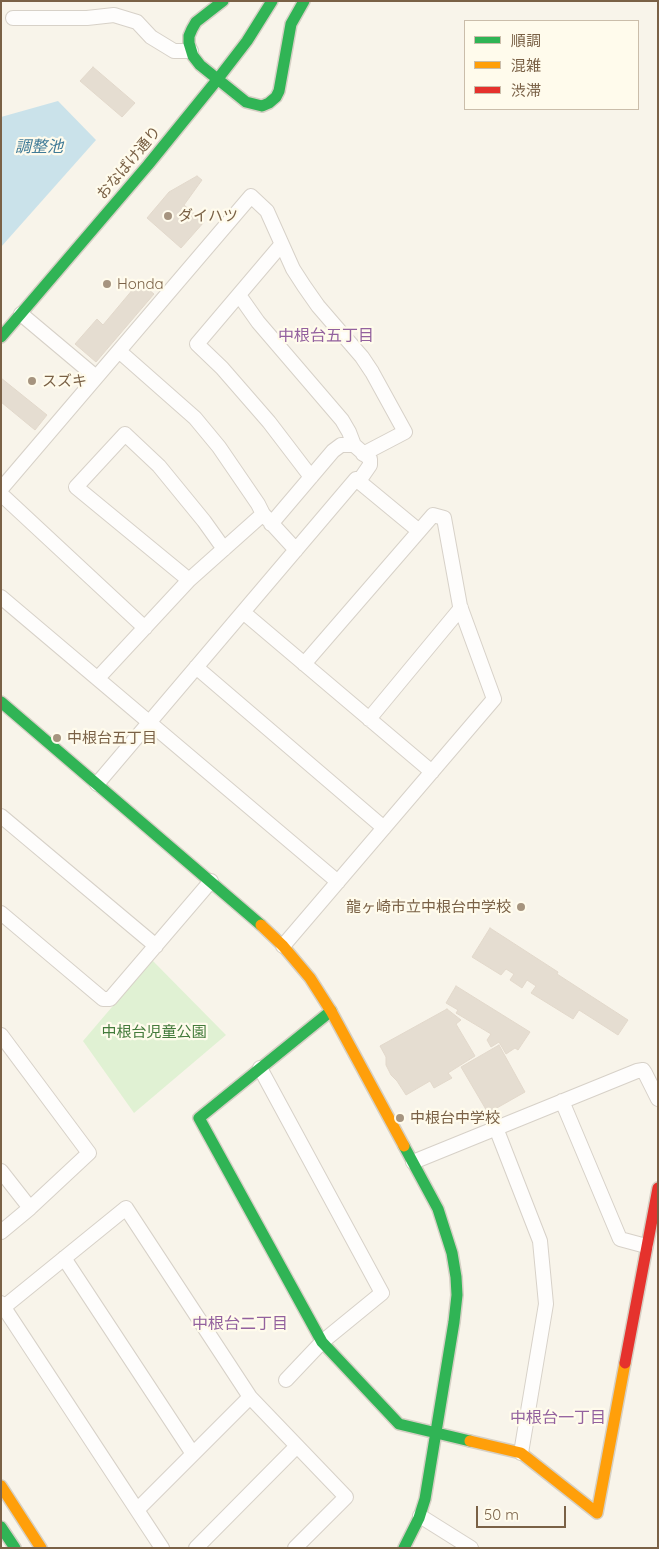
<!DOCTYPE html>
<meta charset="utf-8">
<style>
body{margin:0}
#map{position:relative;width:659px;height:1549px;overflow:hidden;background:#f8f4ea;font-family:Quicksand,"Noto Sans JP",sans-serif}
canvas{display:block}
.frame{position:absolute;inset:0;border:2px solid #7a6146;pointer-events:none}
.legend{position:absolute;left:464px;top:20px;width:175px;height:90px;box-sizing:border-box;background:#fffbec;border:1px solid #cabdaa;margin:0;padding:6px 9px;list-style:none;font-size:15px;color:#7a6146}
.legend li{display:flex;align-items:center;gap:10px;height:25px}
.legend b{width:25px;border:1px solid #cabdaa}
.scale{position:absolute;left:476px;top:1506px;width:90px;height:22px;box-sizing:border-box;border:2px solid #7a6146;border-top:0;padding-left:6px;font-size:15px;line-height:18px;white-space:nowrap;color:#7a6146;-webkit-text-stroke:4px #fffbec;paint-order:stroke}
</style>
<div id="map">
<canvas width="659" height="1549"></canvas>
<div class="frame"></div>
<ul class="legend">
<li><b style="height:6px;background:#30b455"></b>順調</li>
<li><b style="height:6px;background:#ff9f0a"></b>混雑</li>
<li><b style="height:6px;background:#e5322d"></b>渋滞</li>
</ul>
<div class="scale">50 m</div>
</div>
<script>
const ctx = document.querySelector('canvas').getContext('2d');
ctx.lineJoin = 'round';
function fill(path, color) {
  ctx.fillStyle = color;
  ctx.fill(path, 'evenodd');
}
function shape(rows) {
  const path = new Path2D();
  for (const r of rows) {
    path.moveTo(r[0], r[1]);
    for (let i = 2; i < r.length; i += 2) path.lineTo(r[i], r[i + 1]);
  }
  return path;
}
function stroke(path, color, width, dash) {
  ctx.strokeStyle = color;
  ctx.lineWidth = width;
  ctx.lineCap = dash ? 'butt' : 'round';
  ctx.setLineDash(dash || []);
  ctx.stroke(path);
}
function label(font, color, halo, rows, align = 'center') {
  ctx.font = font + ' Quicksand,"Noto Sans JP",sans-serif';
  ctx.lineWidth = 4.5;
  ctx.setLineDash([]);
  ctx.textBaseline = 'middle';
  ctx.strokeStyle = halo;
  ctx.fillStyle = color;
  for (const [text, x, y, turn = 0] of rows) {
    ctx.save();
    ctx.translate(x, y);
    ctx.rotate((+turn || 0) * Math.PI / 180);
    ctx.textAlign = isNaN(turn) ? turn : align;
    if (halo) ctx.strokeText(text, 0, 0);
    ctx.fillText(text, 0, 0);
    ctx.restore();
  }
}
fill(shape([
 [152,960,226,1035,134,1113,83,1041]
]), '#e0f1d3');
fill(shape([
 [58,101,96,140,1,247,1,117]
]), '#cae2ea');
const building = shape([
 [93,67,135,103,122,117,80,81,93,67],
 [197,176,202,180,184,205,204,222,181,248,147,218,169,192,197,176],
 [139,282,154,294,96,362,75,344,97,319,103,325,139,282],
 [1,378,47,415,35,430,1,402,1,378],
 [490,928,558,972,557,974,628,1020,618,1035,579,1010,573,1019,531,993,536,986,527,980,522,988,510,980,514,974,506,969,501,975,472,957,490,928],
 [456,986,530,1032,518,1050,515,1048,506,1054,499,1042,491,1047,487,1040,491,1034,456,1013,458,1010,446,1003,456,986],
 [447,1009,461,1020,456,1024,475,1056,448,1073,452,1078,434,1088,430,1081,406,1095,397,1081,391,1075,386,1065,386,1057,380,1046,447,1009],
 [499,1045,525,1092,488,1113,461,1067,499,1045]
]);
fill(building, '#e5ddd1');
stroke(building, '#e2d8cb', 1);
const street = shape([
 [13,18,87,18,114,15,137,22,151,37,174,51,191,51],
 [281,245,197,344,222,368,269,422,311,477],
 [239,295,258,322,342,420,349,432,354,445],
 [21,314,96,377],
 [119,351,195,418,219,447,258,504,263,514,296,550],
 [1,489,251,196,267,211,293,269,304,286,318,306,362,357,372,372,405,432,363,454],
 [1,494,145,628],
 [271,524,333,451,341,445,354,445,370,459,370,465,359,481],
 [189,580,76,487,125,434,159,466,204,521,224,549],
 [1,597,338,882],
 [243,612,432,772],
 [196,667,384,828],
 [98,678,189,580,263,514],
 [369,719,461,608],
 [97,784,356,479,419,531],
 [1,816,156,946],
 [1,913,103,999,110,999,211,881],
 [283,946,494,699,460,606,444,518,433,515,304,664],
 [1,1035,89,1153,30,1208,1,1232],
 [260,1068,382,1293,322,1342,286,1380],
 [562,1101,620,1239,646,1246],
 [496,1128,540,1241,546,1304,521,1453],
 [413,1162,637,1071,643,1070,645,1073,658,1099],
 [1,1171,30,1208],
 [64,1258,193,1454],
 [1,1303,162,1548],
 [4,1307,126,1208,250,1397,346,1497,295,1548],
 [137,1510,250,1397],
 [420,1516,471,1548],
 [196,1548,297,1446]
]);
const fast = shape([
 [223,1,196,22,192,29,189,36,189,43,193,56,200,65,246,102,262,106,269,103,276,97,279,91,291,24,304,1],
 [1,337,148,165,217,80,247,41,272,1],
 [1,702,261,925],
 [331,1011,199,1118,322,1342,399,1424,470,1441],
 [404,1146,438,1209,452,1253,456,1277,457,1295,454,1322,425,1499,419,1518,404,1548],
 [1,1527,15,1548]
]);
const slow = shape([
 [261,925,283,946,310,978,331,1011,404,1146],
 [470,1441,521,1453,597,1513,625,1363],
 [1,1486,41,1548]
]);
const jam = shape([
 [625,1363,658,1188]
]);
stroke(street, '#d7d1c8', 16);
stroke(fast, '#d6d0c5', 14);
stroke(slow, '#d6d0c5', 14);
stroke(jam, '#d6d0c5', 14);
stroke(street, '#fefdfc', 14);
stroke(fast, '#30b455', 11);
stroke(slow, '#ff9f0a', 11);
stroke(jam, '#e5322d', 11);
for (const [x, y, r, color] of [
 [168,216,5,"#a6947f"],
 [107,284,5,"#a6947f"],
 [32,381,5,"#a6947f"],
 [57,738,5,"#a6947f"],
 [521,907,5,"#a6947f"],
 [400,1118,5,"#a6947f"]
]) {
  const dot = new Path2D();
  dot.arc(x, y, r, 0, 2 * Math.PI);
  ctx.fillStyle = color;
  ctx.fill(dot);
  stroke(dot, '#fffbec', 2);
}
label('15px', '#7a6146', '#fffbec', [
 ["おなばけ通り",129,163,-50]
]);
label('15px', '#7a6146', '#fffbec', [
 ["ダイハツ",178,216],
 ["Honda",117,284],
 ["スズキ",42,381],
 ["中根台五丁目",67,738],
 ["龍ヶ崎市立中根台中学校",511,907,"right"],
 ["中根台中学校",410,1118]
], 'left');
label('15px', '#437b3b', '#fffbec', [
 ["中根台児童公園",154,1032]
]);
label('italic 16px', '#407b97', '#fffbec', [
 ["調整池",39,147]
]);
label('16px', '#93619e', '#fffbec', [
 ["中根台五丁目",326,336],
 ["中根台二丁目",240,1324],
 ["中根台一丁目",558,1418]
]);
</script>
